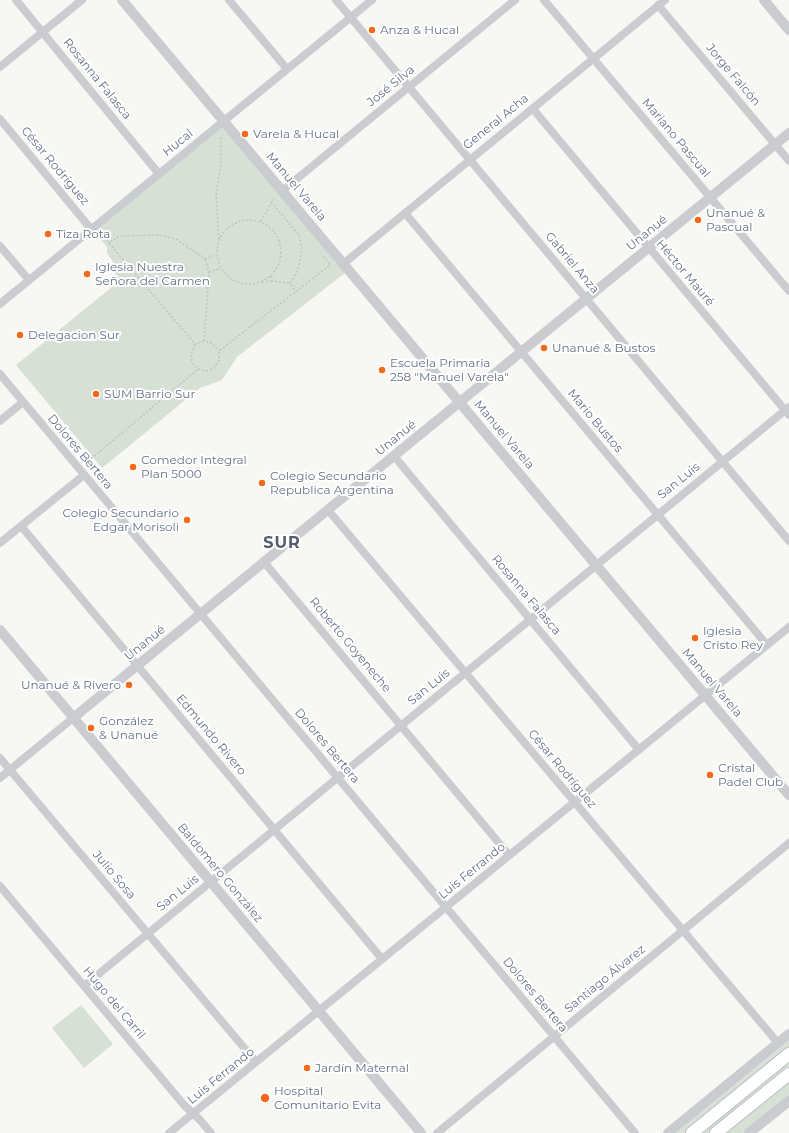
<!DOCTYPE html>
<meta charset="utf-8">
<style>
body{margin:0}
canvas{display:block;background:#f7f8f4}
</style>
<canvas width="789" height="1133"></canvas>
<script>
const ctx = document.querySelector('canvas').getContext('2d');
ctx.lineJoin = 'round';
function fill(path, color) {
  ctx.fillStyle = color;
  ctx.fill(path, 'evenodd');
}
function shape(rows) {
  const path = new Path2D();
  for (const r of rows) {
    if (r.length === 3) {
      path.moveTo(r[0] + r[2], r[1]);
      path.arc(r[0], r[1], r[2], 0, 2 * Math.PI);
      continue;
    }
    path.moveTo(r[0], r[1]);
    for (let i = 2; i < r.length; i += 2) path.lineTo(r[i], r[i + 1]);
  }
  return path;
}
function stroke(path, color, width, dash) {
  ctx.strokeStyle = color;
  ctx.lineWidth = width;
  ctx.lineCap = dash ? 'butt' : 'round';
  ctx.setLineDash(dash || []);
  ctx.stroke(path);
}
function label(font, color, halo, rows, align = 'center') {
  ctx.font = font + ' Montserrat,sans-serif';
  ctx.lineWidth = 4;
  ctx.setLineDash([]);
  ctx.textBaseline = 'middle';
  ctx.strokeStyle = halo;
  ctx.fillStyle = color;
  for (const [text, x, y, turn = 0] of rows) {
    ctx.save();
    ctx.translate(x, y);
    ctx.rotate((+turn || 0) * Math.PI / 180);
    ctx.textAlign = isNaN(turn) ? turn : align;
    if (halo) ctx.strokeText(text, 0, 0);
    ctx.fillText(text, 0, 0);
    ctx.restore();
  }
}
fill(shape([
 [222,124,345,273,237,357,222,380,200,388,102,468,16,365,112,287,116,271,112,260,107,253,107,247,93,230],
 [81,1005,113,1044,84,1068,52,1028],
 [789,1041,789,1047,684,1133,676,1133],
 [789,1061,789,1068,709,1133,700,1133],
 [789,1080,789,1096,743,1133,723,1133]
]), '#d7e0d5');
const primary = shape([
 [692,1133,789,1054],
 [716,1133,789,1074]
]);
stroke(primary, '#babdc2', 14);
stroke(shape([
 [271,202,299,235,302,249,298,270,290,283,296,292],
 [249,252,32],
 [261,221,275,197],
 [101,233,109,243],
 [219,239,216,196,221,163,221,136],
 [205,259,216,255],
 [209,272,221,268],
 [271,276,272,281,290,283],
 [262,282,272,281],
 [204,341,209,272,205,259,176,239,160,235,119,236,109,243,195,344,204,341,212,343,219,351],
 [195,344,191,355,192,363,198,369],
 [85,464,198,369,207,371,214,368,219,360,219,351,330,265,323,256]
]), '#c0c2c5', 1.5, [2, 2]);
stroke(shape([
 [16,0,159,174],
 [229,0,287,69],
 [336,0,789,541],
 [544,0,789,291],
 [658,5,789,161],
 [0,67,82,0],
 [533,109,789,415],
 [0,119,91,229],
 [282,191,515,0],
 [405,213,767,645],
 [0,246,29,280],
 [343,264,665,0],
 [0,304,372,0],
 [0,374,635,1133],
 [0,421,23,402],
 [394,456,639,750],
 [328,510,778,1043],
 [21,526,382,959],
 [0,543,84,475],
 [264,562,509,855],
 [0,758,256,1062],
 [0,778,73,718],
 [0,886,184,1105,200,1120,211,1133],
 [84,986,789,407],
 [169,1133,789,627],
 [437,1133,789,843]
]), '#caccd0', 8);
stroke(shape([
 [122,0,789,795],
 [764,0,789,30],
 [0,630,421,1133],
 [73,718,789,133],
 [668,1133,789,1034],
 [749,1133,789,1101]
]), '#caccd0', 10);
stroke(primary, '#fff', 12);
for (const [x, y, r, color] of [
 [372,30,4,"#f46a18"],
 [245,134,4,"#f46a18"],
 [698,220,4,"#f46a18"],
 [48,234,4,"#f46a18"],
 [87,274,4,"#f46a18"],
 [20,335,4,"#f46a18"],
 [544,348,4,"#f46a18"],
 [382,370,4,"#f46a18"],
 [96,394,4,"#f46a18"],
 [133,467,4,"#f46a18"],
 [262,483,4,"#f46a18"],
 [187,520,4,"#f46a18"],
 [695,638,4,"#f46a18"],
 [129,685,4,"#f46a18"],
 [91,728,4,"#f46a18"],
 [710,775,4,"#f46a18"],
 [307,1068,4,"#f46a18"],
 [265,1098,5,"#f46a18"]
]) {
  const dot = new Path2D();
  dot.arc(x, y, r, 0, 2 * Math.PI);
  ctx.fillStyle = color;
  ctx.fill(dot);
  stroke(dot, '#fff', 1.5);
}
label('12px', '#647388', '#fff', [
 ["Anza & Hucal",380,30],
 ["Varela & Hucal",253,134],
 ["Unanué &",706,213],
 ["Pascual",706,227],
 ["Tiza Rota",56,234],
 ["Iglesia Nuestra",95,267],
 ["Señora del Carmen",95,281],
 ["Delegacion Sur",28,335],
 ["Unanué & Bustos",552,348],
 ["Escuela Primaria",390,363],
 ["258 \"Manuel Varela\"",390,377],
 ["SUM Barrio Sur",104,394],
 ["Comedor Integral",141,460],
 ["Plan 5000",141,474],
 ["Colegio Secundario",270,476],
 ["Republica Argentina",270,490],
 ["Colegio Secundario",179,513,"right"],
 ["Edgar Morisoli",179,527,"right"],
 ["Iglesia",703,631],
 ["Cristo Rey",703,645],
 ["Unanué & Rivero",121,685,"right"],
 ["González",99,721],
 ["& Unanué",99,735],
 ["Cristal",718,768],
 ["Padel Club",718,782],
 ["Jardín Maternal",315,1068],
 ["Hospital",274,1091],
 ["Comunitario Evita",274,1105]
], 'left');
label('12px', '#647388', '#fff', [
 ["Jorge Falcón",733,75,50],
 ["Rosanna Falasca",97,79,51],
 ["José Silva",391,86,-39],
 ["General Acha",496,122,-39],
 ["Mariano Pascual",676,138,50],
 ["Hucal",178,143,-39],
 ["César Rodríguez",55,166,50],
 ["Manuel Varela",296,187,50],
 ["Unanué",647,233,-39],
 ["Gabriel Anza",572,263,50],
 ["Héctor Mauré",685,273,50],
 ["Mario Bustos",595,421,50],
 ["Manuel Varela",504,435,50],
 ["Unanué",396,438,-39],
 ["Dolores Bertera",80,452,50],
 ["San Luis",679,481,-39],
 ["Rosanna Falasca",526,595,50],
 ["Unanué",145,643,-39],
 ["Roberto Goyeneche",350,645,50],
 ["Manuel Varela",712,683,50],
 ["San Luis",429,687,-39],
 ["Edmundo Rivero",211,735,50],
 ["Dolores Bertera",327,746,50],
 ["César Rodríguez",562,769,50],
 ["Luis Ferrando",472,871,-39],
 ["Baldomero González",220,873,50],
 ["Julio Sosa",114,875,50],
 ["San Luis",178,893,-39],
 ["Santiago Álvarez",605,979,-39],
 ["Dolores Bertera",535,995,50],
 ["Hugo del Carril",114,1003,50],
 ["Luis Ferrando",221,1076,-39]
]);
ctx.letterSpacing = '1px';
label('bold 16px', '#525d6d', '#fff', [
 ["SUR",282,543]
]);
ctx.letterSpacing = '0px';
</script>
